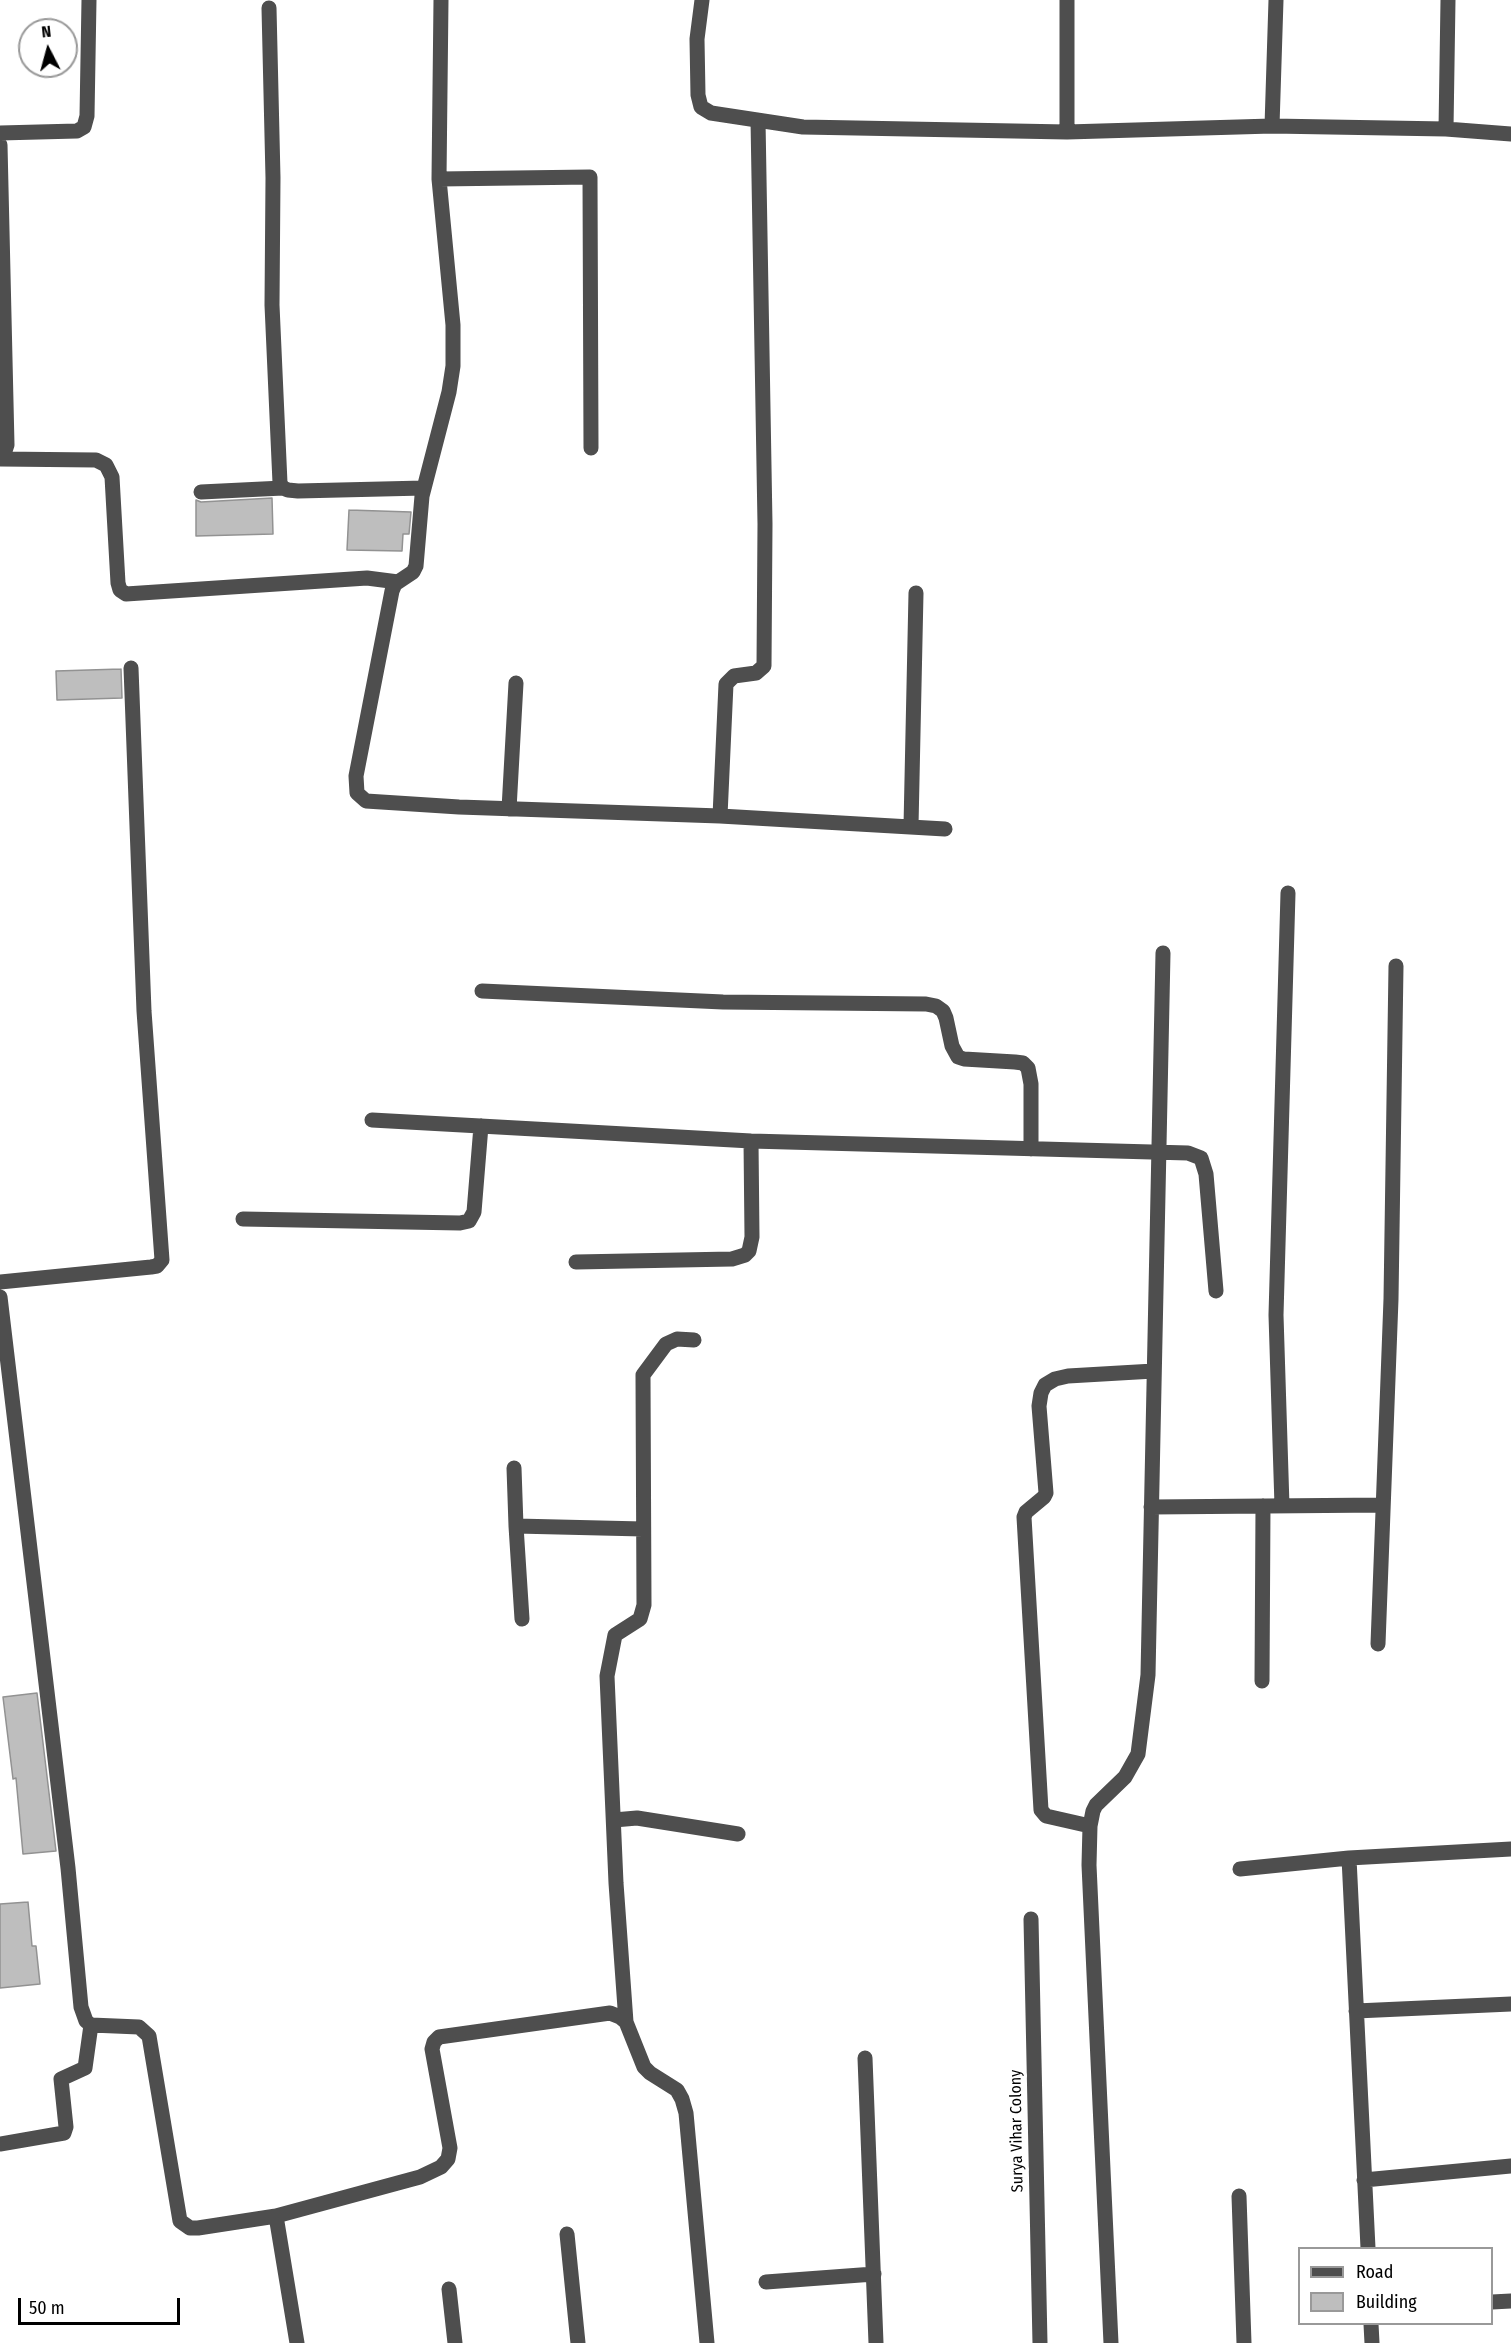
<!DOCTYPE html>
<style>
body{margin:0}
#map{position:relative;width:1511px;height:2343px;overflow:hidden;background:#fff;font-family:"Fira Sans Condensed",sans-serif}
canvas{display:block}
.legend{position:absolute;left:1298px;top:2247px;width:195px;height:78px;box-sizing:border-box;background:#fff;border:2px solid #999;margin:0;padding:8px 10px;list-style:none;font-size:18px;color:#000}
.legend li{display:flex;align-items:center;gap:12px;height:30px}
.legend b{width:30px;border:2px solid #999}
.north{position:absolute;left:18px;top:18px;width:60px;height:60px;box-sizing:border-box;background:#fff;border:2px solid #999;border-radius:50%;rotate:354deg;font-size:16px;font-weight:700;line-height:24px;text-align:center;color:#000}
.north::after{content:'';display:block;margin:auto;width:21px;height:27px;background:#000;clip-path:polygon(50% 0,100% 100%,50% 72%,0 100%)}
.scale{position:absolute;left:18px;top:2298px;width:162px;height:27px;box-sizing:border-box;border:3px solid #000;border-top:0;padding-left:8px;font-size:18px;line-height:21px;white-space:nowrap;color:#000;-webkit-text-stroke:4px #fff;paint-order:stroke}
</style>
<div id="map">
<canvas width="1511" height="2343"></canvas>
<ul class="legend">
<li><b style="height:8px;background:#4e4e4e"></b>Road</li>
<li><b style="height:16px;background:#bebebe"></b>Building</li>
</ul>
<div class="north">N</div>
<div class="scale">50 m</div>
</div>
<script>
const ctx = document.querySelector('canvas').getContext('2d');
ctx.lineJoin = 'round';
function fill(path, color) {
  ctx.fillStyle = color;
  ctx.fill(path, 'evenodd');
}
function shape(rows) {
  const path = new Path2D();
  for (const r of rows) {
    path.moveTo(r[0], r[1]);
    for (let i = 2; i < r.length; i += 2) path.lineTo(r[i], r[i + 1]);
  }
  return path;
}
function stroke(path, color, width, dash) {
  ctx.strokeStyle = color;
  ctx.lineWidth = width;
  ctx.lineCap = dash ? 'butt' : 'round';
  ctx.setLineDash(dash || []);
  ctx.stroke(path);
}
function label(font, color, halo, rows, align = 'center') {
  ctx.font = font + ' "Fira Sans Condensed",sans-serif';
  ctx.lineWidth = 6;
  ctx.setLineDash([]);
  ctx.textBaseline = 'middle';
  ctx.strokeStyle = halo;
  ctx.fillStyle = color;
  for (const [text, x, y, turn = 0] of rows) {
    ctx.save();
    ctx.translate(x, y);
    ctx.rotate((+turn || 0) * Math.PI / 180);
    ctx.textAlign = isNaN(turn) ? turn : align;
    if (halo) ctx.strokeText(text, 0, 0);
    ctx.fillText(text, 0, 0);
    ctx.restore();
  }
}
const building = shape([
 [272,498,273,534,196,536,196,500,201,502,272,498],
 [349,510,411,512,409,534,403,534,402,551,347,550,349,510],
 [121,669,122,698,57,700,56,671,121,669],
 [37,1693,56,1851,23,1854,16,1778,13,1779,3,1697,37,1693],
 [28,1902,32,1946,36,1946,40,1984,0,1988,0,1904,28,1902]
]);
fill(building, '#bebebe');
stroke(building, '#929292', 1.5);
stroke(shape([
 [441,0,439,179,453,325,453,366,449,392,422,496,416,566,413,572,395,584,392,591,356,776,357,793,366,801,459,807,720,816,945,829],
 [702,0,697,39,698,95,701,107,711,113,803,127,1067,132,1272,126,1276,0],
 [269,8,273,178,272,305,280,483,283,488,288,490,298,491,424,488],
 [1272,126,1446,129,1511,134],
 [1446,129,1448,0],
 [1067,132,1067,0],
 [0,133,77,131,84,127,87,116,89,0],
 [0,145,7,445,4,454,0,457],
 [439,179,590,177,591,448],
 [0,459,96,460,106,465,112,477,118,583,120,590,126,594,367,578,398,582],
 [201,492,283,488],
 [509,809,516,683],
 [720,816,726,684,734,676,756,673,764,666,765,524,758,120],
 [911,826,916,593],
 [482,991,723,1002,926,1004,936,1006,943,1011,946,1018,952,1046,958,1057,964,1059,1015,1062,1023,1063,1028,1068,1031,1084,1031,1149],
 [372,1120,751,1141,1188,1153,1201,1158,1206,1174,1216,1291],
 [243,1219,460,1223,469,1221,474,1212,481,1126],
 [576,1262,732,1259,745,1255,749,1251,752,1237,751,1141],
 [0,1282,151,1267,157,1266,162,1260,144,1011,131,668],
 [0,1297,68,1868,81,2007,86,2021,91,2025,139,2027,149,2036,180,2221,190,2228,198,2228,276,2216,420,2177,441,2167,448,2159,450,2148,432,2049,434,2042,439,2037,610,2013,620,2017,626,2022,644,2067,650,2073,677,2090,682,2099,686,2113,707,2343],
 [514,1468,516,1526],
 [1282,1506,1276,1315,1288,893],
 [1151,1507,1383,1505],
 [522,1619,516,1526,643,1529],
 [1378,1644,1391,1299,1396,966],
 [1262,1681,1263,1506],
 [614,1820,637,1818,738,1834],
 [1090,1826,1046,1816,1041,1810,1024,1517,1026,1512,1044,1497,1046,1493,1039,1406,1041,1393,1045,1385,1055,1379,1068,1376,1154,1371],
 [1349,1858,1368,2248],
 [1240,1869,1349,1858,1511,1849],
 [1031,1919,1040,2343],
 [1356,2011,1511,2004],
 [626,2022,616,1883,607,1676,615,1635,640,1619,644,1605,643,1375,666,1344,677,1339,694,1340],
 [865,2058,876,2343],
 [0,2144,64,2133,66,2127,61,2079,85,2068,91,2025],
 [1364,2180,1511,2166],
 [1239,2196,1244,2343],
 [276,2216,297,2343],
 [567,2234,578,2343],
 [766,2282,874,2274],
 [449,2289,455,2343],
 [1492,2302,1511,2301],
 [1371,2324,1372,2343],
 [1111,2343,1089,1865,1090,1826,1093,1811,1096,1805,1125,1777,1138,1754,1148,1675,1163,953]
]), '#4e4e4e', 15);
label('16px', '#000', '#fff', [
 ["Surya Vihar Colony",1017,2131,-91]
]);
</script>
